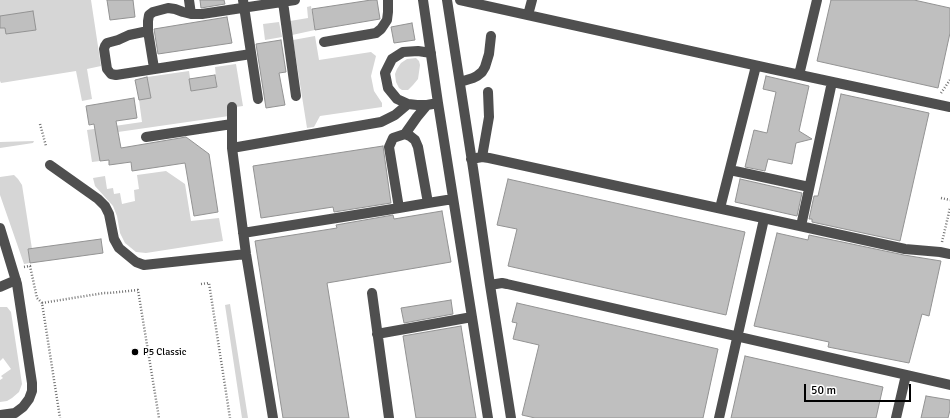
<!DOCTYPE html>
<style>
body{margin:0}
#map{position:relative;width:950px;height:418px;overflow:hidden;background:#fff;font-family:Signika,sans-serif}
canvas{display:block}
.scale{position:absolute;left:804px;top:384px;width:107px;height:18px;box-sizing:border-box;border:2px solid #000;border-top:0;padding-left:5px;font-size:12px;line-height:14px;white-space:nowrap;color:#000;-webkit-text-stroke:3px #fff;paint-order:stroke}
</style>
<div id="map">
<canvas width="950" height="418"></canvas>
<div class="scale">50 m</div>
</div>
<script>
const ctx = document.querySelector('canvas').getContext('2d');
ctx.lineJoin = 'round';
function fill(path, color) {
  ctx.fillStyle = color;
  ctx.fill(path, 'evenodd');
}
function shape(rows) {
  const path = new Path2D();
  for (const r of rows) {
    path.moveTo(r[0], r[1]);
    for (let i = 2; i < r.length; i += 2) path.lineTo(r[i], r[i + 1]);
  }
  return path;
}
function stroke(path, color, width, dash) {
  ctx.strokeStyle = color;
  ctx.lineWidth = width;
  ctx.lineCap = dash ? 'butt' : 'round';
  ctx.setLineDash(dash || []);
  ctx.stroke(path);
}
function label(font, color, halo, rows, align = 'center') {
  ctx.font = font + ' Signika,sans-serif';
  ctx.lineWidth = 3.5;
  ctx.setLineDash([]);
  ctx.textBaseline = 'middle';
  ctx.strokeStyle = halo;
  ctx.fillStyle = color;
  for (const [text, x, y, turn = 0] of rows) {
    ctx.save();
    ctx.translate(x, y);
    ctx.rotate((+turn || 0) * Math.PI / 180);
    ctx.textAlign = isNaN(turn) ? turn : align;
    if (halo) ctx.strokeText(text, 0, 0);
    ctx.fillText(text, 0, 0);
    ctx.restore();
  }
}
fill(shape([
 [0,0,91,0,101,66,87,69,92,99,82,101,76,71,1,83,0,81],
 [311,6,315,30,292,35,290,21,308,18,307,7],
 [279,22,282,37,265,40,263,24],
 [315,36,319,60,371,52,376,56,371,76,374,91,382,103,382,107,320,116,314,127,307,128,293,40],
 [416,58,419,61,420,65,418,79,413,85,408,90,402,90,399,88,396,82,395,74,397,69,401,63,407,59],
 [236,64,243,106,228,108,229,116,118,132,100,161,92,162,87,130,142,122,139,100,151,98,147,77,189,71,192,91,217,87,215,67],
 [34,141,33,143,0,148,0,142],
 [166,171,185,184,191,221,219,218,223,241,146,253,136,252,125,243,120,233,117,216,113,206,95,186,93,178,105,176,107,189,113,188,114,194,120,193,122,204,135,201,134,190,139,189,137,175],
 [14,175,18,179,22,185,32,249,28,249,30,263,24,264,0,195,0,177],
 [230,304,248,418,242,418,225,305],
 [0,307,7,307,11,312,22,384,19,392,12,398,7,401,0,402,0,380,3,378,1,376,11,369,3,358,0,361]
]), '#d6d6d6');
const building = shape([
 [107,0,133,0,135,17,110,20,107,0],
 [200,0,224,0,225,4,201,8,200,0],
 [371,0,377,0,380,19,315,30,312,9,371,0],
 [831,0,914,0,950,8,950,33,938,88,817,61,831,0],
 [33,11,36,30,6,34,5,28,0,28,0,16,33,11],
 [227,17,232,43,158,54,154,29,227,17],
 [412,23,415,40,394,43,391,27,412,23],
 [281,40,286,72,279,73,285,105,266,108,256,44,281,40],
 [215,75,217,87,191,91,189,79,215,75],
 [766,76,809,86,799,131,812,139,796,143,792,164,768,159,765,171,745,167,754,130,767,133,776,92,763,89,766,76],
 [147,77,151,98,139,100,135,80,147,77],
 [841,94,929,113,900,241,812,222,812,219,809,219,814,196,818,196,841,94],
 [134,98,137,118,116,121,121,148,186,137,209,154,218,212,194,216,185,163,132,171,131,162,109,165,109,160,100,161,94,124,89,125,86,106,134,98],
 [383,146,391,203,334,212,333,207,261,218,253,166,383,146],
 [508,179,745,232,726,315,508,266,517,229,497,225,508,179],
 [740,179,802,193,797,216,735,202,740,179],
 [442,211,451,262,327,283,349,418,283,418,255,241,337,228,336,225,393,215,394,219,442,211],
 [777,233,808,240,809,235,904,255,941,261,929,316,922,314,909,363,828,347,829,342,754,326,777,233],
 [101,239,103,253,30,263,28,249,101,239],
 [451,300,453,314,404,323,401,308,451,300],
 [517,303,718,349,703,418,535,418,522,415,539,345,513,339,517,323,512,322,517,303],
 [461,326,476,418,416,418,403,336,461,326],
 [745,356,883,387,876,418,731,418,745,356],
 [926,396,950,400,950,410,948,418,921,418,926,396]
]);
fill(building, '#bfbfbf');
stroke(building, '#939393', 1);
stroke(shape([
 [941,93,950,80],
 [40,124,46,146],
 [941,198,950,200],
 [942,242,950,208],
 [24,267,30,266,37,298,42,303,60,418],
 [201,284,209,283,230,418],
 [42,303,104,293,109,293,138,290,159,418]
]), '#717171', 2.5, [1, 2]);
stroke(shape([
 [189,0,191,14],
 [243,0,258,99],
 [423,0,438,103,488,418],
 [447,0,473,168,490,285],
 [460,0,772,69,950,107],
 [283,2,296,96],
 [528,15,532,0],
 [148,31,154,68],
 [324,42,376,33,381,29,387,20,388,12,388,0],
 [431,53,418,51,403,52,392,59,385,73,388,88,397,99,408,104,417,105,427,105,438,103],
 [251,54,116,75,111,74,107,69,104,49,105,46,107,43,118,40,129,35,148,31,148,21,149,15,153,12,168,8,175,9,183,12,191,14,202,14,295,0],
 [799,75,817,0],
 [460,82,473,78,477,76,482,72,485,67,489,54,491,36],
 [232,107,232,148,246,254,273,418],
 [405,134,417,117,427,105],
 [146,137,232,124],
 [232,148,381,122,395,115,408,104],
 [482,157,489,117,488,92],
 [471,159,482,157,489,158,905,249,940,252,950,254],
 [50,165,98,199,105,206,109,214,114,239,119,248,136,262,144,265,246,254],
 [730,170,809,187],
 [428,203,453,199],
 [720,208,756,66],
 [801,226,832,82],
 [0,228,17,284,32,383,32,391,29,399,23,407,15,413,0,415],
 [243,233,399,208,428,203,418,147,415,140,410,136,405,134,393,138,389,147,399,208],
 [0,287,16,280],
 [372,293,389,418],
 [377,334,472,317],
 [511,418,490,285,502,283,507,284,950,385],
 [719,418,764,219],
 [896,418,906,375]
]), '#4f4f4f', 10);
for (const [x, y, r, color] of [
 [135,352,4,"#000"]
]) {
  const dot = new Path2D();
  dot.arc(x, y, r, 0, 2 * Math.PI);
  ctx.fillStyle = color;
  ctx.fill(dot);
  stroke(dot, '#fff', 1.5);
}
label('10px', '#000', '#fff', [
 ["P5 Classic",143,352]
], 'left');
</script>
